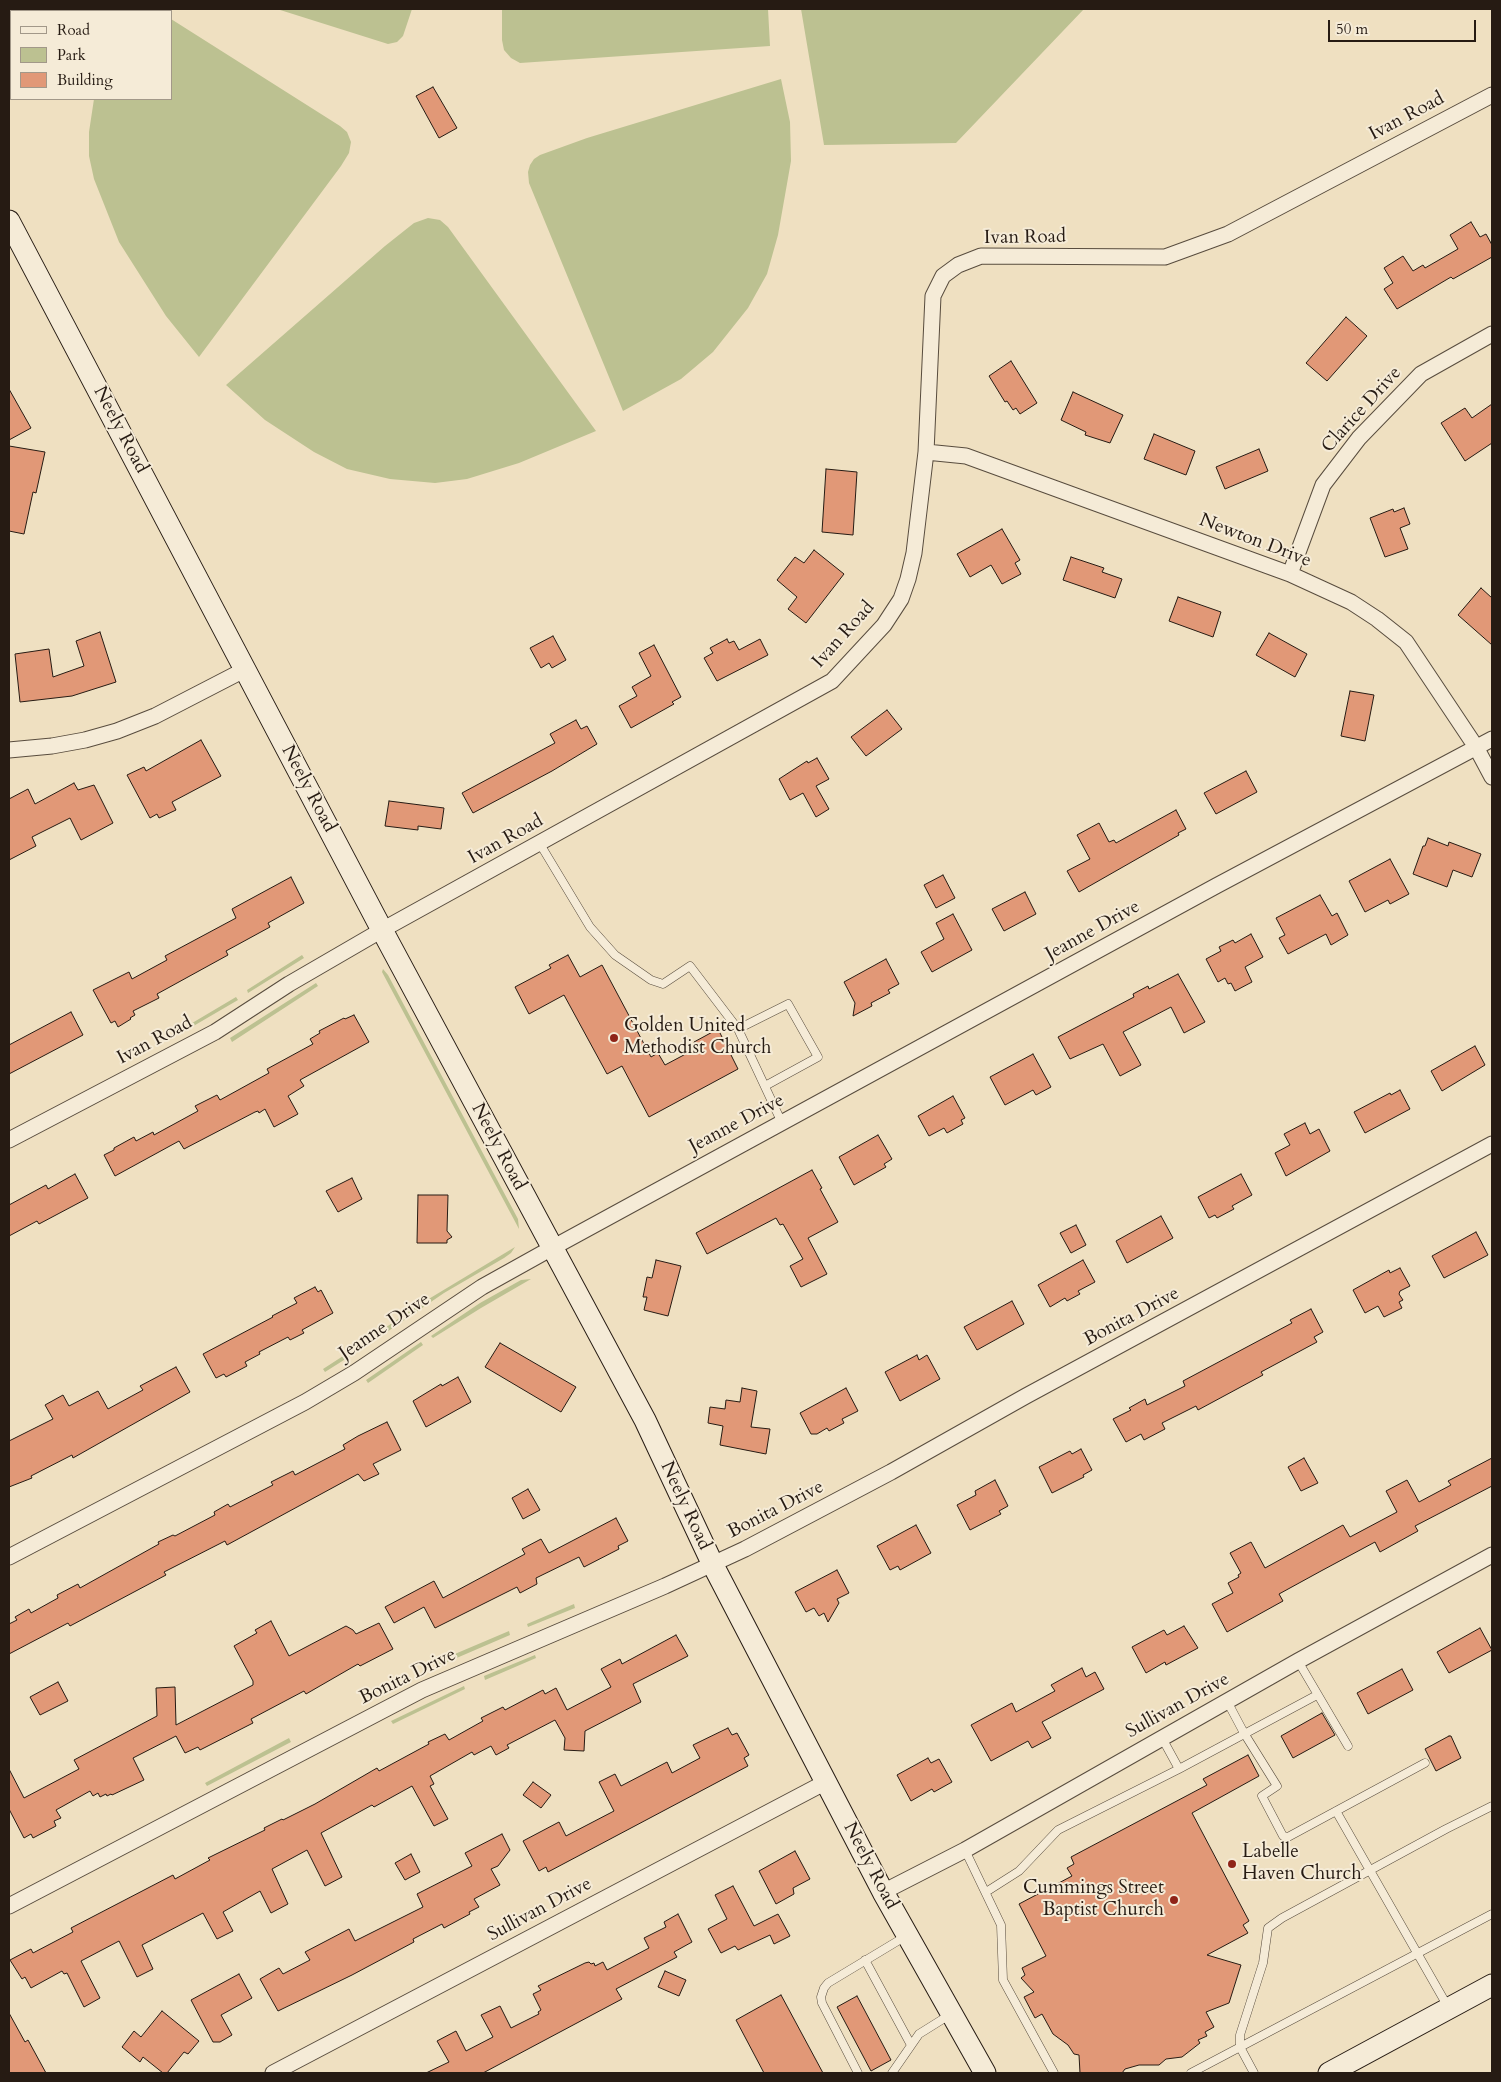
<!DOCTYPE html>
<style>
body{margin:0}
#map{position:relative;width:1501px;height:2082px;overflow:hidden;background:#efe0c1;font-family:Cardo,serif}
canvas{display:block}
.frame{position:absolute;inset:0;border:10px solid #261b13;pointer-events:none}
.legend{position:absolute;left:10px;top:10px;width:162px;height:90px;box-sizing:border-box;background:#f5ebd7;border:1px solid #a29889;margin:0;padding:6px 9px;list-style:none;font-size:15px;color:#261b13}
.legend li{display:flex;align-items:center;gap:10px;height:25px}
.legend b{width:25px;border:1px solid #a29889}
.scale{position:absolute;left:1328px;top:20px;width:148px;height:22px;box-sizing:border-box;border:2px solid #261b13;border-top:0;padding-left:6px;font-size:15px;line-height:18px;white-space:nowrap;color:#261b13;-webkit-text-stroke:4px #f5ebd7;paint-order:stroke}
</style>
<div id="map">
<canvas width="1501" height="2082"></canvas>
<div class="frame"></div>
<ul class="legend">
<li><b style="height:6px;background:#f5ebd7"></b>Road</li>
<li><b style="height:14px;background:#bcc191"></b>Park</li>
<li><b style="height:14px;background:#e19877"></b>Building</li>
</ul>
<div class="scale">50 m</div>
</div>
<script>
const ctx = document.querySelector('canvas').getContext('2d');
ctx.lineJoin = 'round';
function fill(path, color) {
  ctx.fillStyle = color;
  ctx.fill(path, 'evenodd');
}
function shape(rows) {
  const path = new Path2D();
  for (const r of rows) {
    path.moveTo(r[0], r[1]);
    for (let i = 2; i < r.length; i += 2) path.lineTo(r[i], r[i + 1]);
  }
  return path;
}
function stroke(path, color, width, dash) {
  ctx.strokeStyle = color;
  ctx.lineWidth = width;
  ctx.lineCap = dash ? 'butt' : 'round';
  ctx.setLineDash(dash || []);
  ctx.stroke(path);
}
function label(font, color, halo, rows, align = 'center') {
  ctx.font = font + ' Cardo,serif';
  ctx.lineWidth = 4;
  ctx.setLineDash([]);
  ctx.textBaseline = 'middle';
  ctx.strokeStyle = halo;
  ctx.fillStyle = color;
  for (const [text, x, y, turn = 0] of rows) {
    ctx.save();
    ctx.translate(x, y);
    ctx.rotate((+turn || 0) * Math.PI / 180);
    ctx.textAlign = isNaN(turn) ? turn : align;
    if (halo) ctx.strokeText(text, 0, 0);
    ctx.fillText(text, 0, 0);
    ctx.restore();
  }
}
fill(shape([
 [277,9,412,9,403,36,397,42,388,44],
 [502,9,768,9,770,46,520,63,511,58,504,50,502,40],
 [801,9,1084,9,956,143,824,145],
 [171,19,340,126,347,132,351,142,349,153,341,166,199,357,166,316,119,242,94,179,89,156,89,132,94,99,171,99],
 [781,79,790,122,791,161,778,235,767,274,748,308,713,352,681,379,623,411,529,183,528,172,530,165,534,159,540,155,587,138],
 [428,218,440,220,448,227,596,431,519,463,467,479,435,483,390,479,347,469,314,452,265,420,226,385,385,246,414,223],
 [302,955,304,958,248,993,247,990],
 [383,969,388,975,518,1219,519,1229,382,972],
 [316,983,318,986,232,1042,230,1038],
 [236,997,238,1000,178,1035,177,1032],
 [515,1247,511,1253,504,1258,444,1293,384,1334,382,1330,417,1306],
 [531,1279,481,1308,433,1338,431,1336,480,1303,521,1280],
 [371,1338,374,1341,325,1372,323,1369],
 [421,1342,423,1345,368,1383,366,1380],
 [574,1604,575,1608,528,1627,527,1624],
 [509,1631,510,1635,438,1666,436,1662],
 [535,1655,536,1658,485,1680,484,1676],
 [464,1686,465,1689,393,1724,391,1721],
 [289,1738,291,1742,207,1786,205,1783]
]), '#bcc191');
const building = shape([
 [433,87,457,128,439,138,416,96,433,87],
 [1471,222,1480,237,1486,234,1492,245,1492,257,1453,279,1451,277,1397,309,1384,289,1393,283,1384,268,1403,256,1413,271,1423,265,1425,268,1458,249,1450,235,1471,222],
 [1346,317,1367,336,1327,381,1306,363,1346,317],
 [1011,361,1037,403,1020,414,1016,408,1013,410,1007,401,1005,402,989,376,1011,361],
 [9,389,31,428,9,440,9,389],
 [1073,392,1123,415,1110,443,1085,435,1086,432,1061,420,1073,392],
 [1492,404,1492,443,1465,461,1441,423,1465,408,1472,418,1492,404],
 [1154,434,1195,451,1186,475,1144,459,1154,434],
 [9,446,45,452,36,493,33,492,24,534,9,531,9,446],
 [1259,449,1268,471,1225,489,1216,467,1259,449],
 [826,469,857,472,853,535,822,532,826,469],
 [1404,508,1410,524,1400,528,1408,549,1385,557,1370,518,1393,509,1394,512,1404,508],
 [1002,529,1020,560,1015,563,1021,574,1002,584,991,565,970,577,957,554,1002,529],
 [814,550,844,574,806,623,788,609,797,597,777,580,795,557,804,563,814,550],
 [1071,557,1104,568,1102,572,1122,579,1115,598,1063,580,1071,557],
 [1481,588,1492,598,1492,645,1458,615,1481,588],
 [1178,597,1221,612,1213,637,1169,621,1178,597],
 [100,632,116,682,72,696,20,702,15,654,49,649,53,677,84,666,76,641,100,632],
 [1269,633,1307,654,1295,677,1256,655,1269,633],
 [553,636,566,660,552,668,549,663,541,668,530,648,553,636],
 [727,639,729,643,734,641,739,650,760,639,768,655,717,681,704,658,713,653,710,648,727,639],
 [654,645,681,697,672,702,674,704,631,728,619,706,637,696,632,687,651,676,639,653,654,645],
 [1350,691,1374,695,1365,741,1341,736,1350,691],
 [887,710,902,729,866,756,851,737,887,710],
 [576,720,581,729,587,726,597,744,552,771,473,813,462,793,555,743,550,734,576,720],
 [201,740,221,776,172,802,176,810,159,818,157,814,150,818,127,775,144,767,146,771,201,740],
 [817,758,829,779,816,786,829,809,816,817,803,793,790,800,779,779,807,761,808,763,817,758],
 [1246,771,1257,792,1216,814,1204,793,1246,771],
 [74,783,78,790,94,785,113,823,81,840,70,818,32,837,36,846,9,860,9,799,28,789,35,804,74,783],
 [389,801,444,808,441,829,418,826,418,830,385,826,389,801],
 [1176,810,1186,829,1178,833,1179,835,1079,892,1067,871,1090,859,1077,835,1099,823,1109,842,1114,840,1116,843,1176,810],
 [1428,838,1448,846,1449,842,1481,854,1472,877,1453,870,1447,887,1413,874,1423,846,1425,846,1428,838],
 [1390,859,1409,894,1390,904,1388,900,1365,912,1349,881,1390,859],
 [943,875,955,898,936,908,924,885,943,875],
 [291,877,304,903,268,923,270,927,226,951,228,955,157,994,159,998,133,1011,135,1015,130,1018,131,1019,118,1027,115,1021,111,1023,93,990,129,972,132,979,167,960,165,956,236,918,232,909,291,877],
 [1025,892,1036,914,1004,931,992,909,1025,892],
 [1320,895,1332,916,1337,913,1348,935,1331,945,1326,934,1288,954,1279,938,1285,935,1276,918,1320,895],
 [953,914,972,950,932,972,921,952,944,939,936,923,953,914],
 [1251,934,1263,957,1245,967,1252,982,1235,991,1231,983,1228,984,1225,978,1218,982,1206,959,1221,951,1219,947,1233,940,1235,943,1251,934],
 [568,955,580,977,602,965,651,1057,658,1053,665,1065,697,1048,694,1042,718,1029,738,1069,649,1117,622,1066,607,1074,564,995,529,1014,515,987,551,968,549,965,568,955],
 [886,959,899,984,888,990,890,993,871,1003,872,1006,853,1016,855,1003,844,982,886,959],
 [1178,974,1205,1022,1184,1033,1171,1007,1123,1032,1141,1065,1120,1076,1103,1044,1070,1059,1058,1037,1134,997,1133,994,1148,986,1149,989,1178,974],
 [71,1012,83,1035,9,1074,9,1045,71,1012],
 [354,1015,369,1042,300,1080,304,1086,288,1096,298,1114,274,1127,265,1109,259,1113,258,1111,255,1112,184,1149,179,1141,115,1176,104,1155,114,1150,114,1148,134,1137,136,1141,153,1132,154,1135,198,1111,195,1106,217,1095,220,1100,269,1073,267,1069,313,1044,310,1039,320,1033,319,1031,344,1018,345,1019,354,1015],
 [1475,1046,1485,1065,1442,1091,1431,1071,1475,1046],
 [1033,1054,1051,1087,1036,1095,1033,1090,1005,1105,990,1077,1033,1054],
 [1400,1090,1410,1109,1365,1133,1354,1112,1390,1093,1391,1095,1400,1090],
 [953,1096,965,1118,961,1120,963,1124,947,1133,944,1128,929,1136,918,1116,953,1096],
 [1305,1123,1310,1134,1319,1129,1330,1151,1286,1176,1275,1153,1290,1145,1284,1134,1305,1123],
 [878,1135,892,1159,884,1164,886,1167,854,1185,839,1157,878,1135],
 [812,1170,822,1188,820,1189,838,1222,808,1238,827,1274,801,1287,790,1266,803,1259,783,1224,780,1225,776,1218,707,1254,696,1233,812,1170],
 [75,1174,88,1198,39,1224,37,1221,9,1236,9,1205,46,1185,48,1189,75,1174],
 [1241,1174,1252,1195,1232,1206,1234,1209,1217,1218,1215,1215,1209,1218,1198,1197,1241,1174],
 [352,1178,362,1199,338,1212,326,1191,352,1178],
 [418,1195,448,1195,447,1231,452,1237,447,1240,447,1243,417,1243,418,1195],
 [1161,1216,1173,1238,1127,1263,1116,1241,1161,1216],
 [1076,1225,1086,1245,1071,1253,1060,1233,1076,1225],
 [1476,1232,1488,1255,1444,1278,1432,1256,1476,1232],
 [656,1260,681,1266,668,1316,644,1310,647,1297,643,1297,647,1277,652,1278,656,1260],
 [1083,1260,1095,1282,1078,1291,1080,1294,1067,1301,1065,1298,1050,1307,1038,1285,1083,1260],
 [1400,1268,1410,1286,1400,1291,1399,1294,1403,1300,1399,1302,1402,1308,1384,1317,1378,1306,1365,1313,1353,1290,1389,1270,1390,1273,1400,1268],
 [315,1287,318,1292,321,1290,333,1313,302,1330,304,1333,290,1340,288,1337,259,1352,260,1354,245,1362,247,1366,226,1377,224,1374,216,1378,203,1354,273,1317,272,1316,297,1303,294,1298,315,1287],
 [1012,1301,1024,1324,977,1350,964,1327,1012,1301],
 [1311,1309,1323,1332,1314,1337,1317,1342,1261,1372,1263,1375,1198,1410,1196,1406,1162,1423,1165,1429,1144,1440,1141,1434,1126,1442,1113,1419,1131,1410,1129,1408,1145,1399,1147,1405,1185,1386,1183,1381,1292,1323,1290,1320,1311,1309],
 [500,1343,576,1387,561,1412,485,1367,500,1343],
 [917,1355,919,1360,927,1355,940,1379,900,1401,885,1372,917,1355],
 [176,1367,190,1392,73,1458,72,1455,31,1476,32,1478,9,1487,9,1441,53,1419,45,1405,63,1395,69,1406,98,1391,108,1409,143,1390,140,1386,176,1367],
 [458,1377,471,1402,426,1427,413,1401,441,1384,442,1386,458,1377],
 [742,1388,757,1391,751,1427,770,1429,766,1454,720,1445,723,1426,708,1423,710,1407,725,1409,726,1400,740,1402,742,1388],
 [846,1388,858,1411,842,1419,844,1423,829,1431,827,1428,817,1434,811,1434,800,1413,846,1388],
 [387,1422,401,1450,373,1464,379,1474,364,1481,358,1474,227,1545,225,1541,164,1572,166,1575,70,1626,68,1623,9,1654,9,1624,17,1620,15,1617,29,1609,31,1613,58,1598,57,1595,78,1584,80,1588,159,1544,158,1542,173,1535,175,1536,215,1515,214,1512,228,1504,230,1507,273,1485,271,1482,293,1471,295,1475,345,1449,343,1445,358,1436,387,1422],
 [1081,1449,1092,1470,1083,1475,1084,1477,1052,1493,1039,1467,1068,1452,1070,1451,1072,1454,1081,1449],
 [1304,1458,1318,1483,1301,1491,1288,1467,1304,1458],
 [1492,1458,1492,1486,1415,1526,1418,1531,1380,1552,1375,1542,1321,1571,1279,1594,1283,1601,1227,1632,1212,1604,1233,1593,1228,1583,1239,1577,1238,1575,1241,1573,1230,1553,1251,1542,1265,1568,1343,1525,1350,1537,1397,1512,1386,1491,1407,1480,1419,1502,1451,1485,1448,1481,1492,1458],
 [995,1480,1008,1506,999,1511,1001,1514,970,1530,957,1505,976,1495,975,1491,995,1480],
 [528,1489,540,1510,523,1519,512,1498,528,1489],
 [616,1518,628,1541,618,1546,619,1549,584,1567,579,1557,536,1578,537,1584,520,1593,517,1587,435,1628,424,1607,394,1623,385,1607,434,1581,443,1598,525,1554,522,1549,541,1539,549,1553,616,1518],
 [916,1525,931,1553,900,1570,898,1566,890,1570,877,1546,916,1525],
 [837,1570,849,1593,837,1599,839,1603,828,1622,824,1613,819,1616,814,1608,806,1612,795,1592,837,1570],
 [271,1621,289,1656,346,1626,353,1630,356,1634,379,1623,393,1649,360,1666,358,1664,306,1694,304,1691,251,1719,253,1723,200,1750,198,1747,185,1753,176,1736,133,1758,144,1780,112,1795,111,1794,107,1796,106,1794,100,1797,98,1793,93,1796,90,1791,56,1810,61,1818,54,1821,56,1826,33,1838,31,1834,24,1838,9,1809,9,1769,24,1798,79,1769,74,1760,157,1716,156,1688,175,1687,176,1725,253,1685,253,1681,234,1646,257,1633,255,1630,271,1621],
 [1184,1626,1198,1648,1166,1665,1165,1662,1146,1673,1132,1647,1164,1630,1167,1635,1184,1626],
 [1480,1628,1492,1650,1449,1673,1437,1652,1480,1628],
 [676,1635,688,1656,633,1684,641,1702,585,1731,584,1751,564,1750,565,1738,555,1720,507,1745,509,1748,496,1755,491,1746,474,1755,472,1752,430,1776,434,1784,430,1786,448,1819,434,1826,412,1786,374,1807,372,1805,321,1833,342,1877,325,1886,307,1850,272,1869,288,1904,271,1913,260,1891,223,1912,233,1931,217,1939,203,1913,142,1945,153,1969,137,1977,119,1941,81,1961,100,1998,84,2007,67,1973,64,1974,62,1971,31,1988,25,1977,22,1979,10,1960,31,1949,33,1953,73,1932,71,1928,173,1875,175,1879,210,1860,208,1858,265,1830,264,1828,282,1819,283,1820,315,1804,377,1768,379,1771,429,1744,428,1742,445,1734,449,1740,483,1721,481,1718,503,1707,505,1710,543,1690,545,1694,556,1688,567,1710,611,1687,601,1669,620,1659,622,1664,676,1635],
 [1082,1668,1086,1677,1095,1672,1104,1689,1042,1722,1051,1738,1032,1748,1028,1741,991,1761,971,1725,1012,1703,1016,1712,1055,1691,1051,1685,1082,1668],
 [1402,1669,1413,1690,1368,1714,1357,1693,1402,1669],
 [58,1682,68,1701,40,1715,30,1697,58,1682],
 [1322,1713,1335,1735,1293,1758,1281,1736,1322,1713],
 [728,1728,732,1735,737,1733,749,1755,744,1758,748,1766,548,1872,546,1867,539,1871,523,1841,559,1822,566,1836,614,1811,599,1782,615,1774,621,1786,667,1762,672,1773,700,1758,693,1745,728,1728],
 [1449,1736,1451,1736,1461,1758,1436,1771,1425,1749,1449,1736],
 [1248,1755,1259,1776,1192,1813,1249,1921,1243,1925,1248,1933,1207,1955,1241,1965,1229,2003,1206,2012,1214,2027,1205,2032,1207,2036,1198,2040,1200,2043,1182,2057,1166,2059,1159,2065,1139,2065,1125,2069,1122,2073,1080,2073,1079,2055,1074,2054,1068,2045,1053,2034,1042,2014,1035,2018,1024,1997,1034,1992,1021,1978,1025,1975,1022,1968,1046,1956,1019,1904,1072,1876,1067,1868,1074,1864,1071,1857,1207,1785,1203,1779,1248,1755],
 [928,1758,931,1763,939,1759,952,1782,934,1792,932,1789,911,1801,897,1775,928,1758],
 [533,1782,551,1795,541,1808,523,1795,533,1782],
 [502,1834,510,1850,498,1866,491,1869,500,1885,474,1899,479,1907,469,1912,470,1914,444,1928,442,1924,413,1939,414,1942,352,1975,278,2011,260,1979,279,1968,283,1974,310,1960,305,1952,349,1929,355,1941,423,1907,417,1894,472,1866,465,1853,502,1834],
 [795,1851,810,1879,793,1888,794,1894,776,1904,759,1871,795,1851],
 [411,1854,420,1872,405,1880,395,1863,411,1854],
 [733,1886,754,1926,778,1914,790,1936,774,1944,770,1935,738,1950,735,1946,721,1953,708,1929,727,1919,715,1895,733,1886],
 [678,1914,692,1942,674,1952,677,1957,616,1989,622,1999,483,2073,426,2073,449,2062,437,2041,456,2031,466,2051,493,2037,481,2015,500,2006,511,2028,539,2014,538,2012,541,2010,533,1994,541,1990,538,1986,585,1963,589,1962,591,1964,594,1963,595,1966,603,1962,607,1970,611,1968,649,1948,644,1938,666,1927,664,1922,678,1914],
 [665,1971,686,1980,679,1996,658,1987,665,1971],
 [239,1974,252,1998,221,2015,232,2035,220,2042,213,2042,191,2000,239,1974],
 [781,1995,823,2073,764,2073,736,2020,781,1995],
 [857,1996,891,2060,871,2071,837,2007,857,1996],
 [162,2011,199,2041,188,2054,184,2052,167,2073,163,2073,143,2057,140,2062,122,2047,134,2031,141,2037,162,2011],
 [9,2013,25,2042,28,2040,46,2073,9,2073,9,2013]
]);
fill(building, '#e19877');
stroke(building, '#261b13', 1);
const lane = shape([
 [23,9,25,11],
 [55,11,56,9],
 [9,67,11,65],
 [540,844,590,927,615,955,651,980,663,984,690,966,738,1029],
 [765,1086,818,1057,788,1004,738,1029,782,1123],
 [1298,1661,1348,1746],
 [1227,1701,1244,1733,1277,1786,1262,1796,1283,1836,1288,1837,1425,1763],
 [1179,1769,1317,1695],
 [1336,1811,1448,2007],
 [965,1850,1001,1925,1003,1980,1054,2073],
 [986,1892,1019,1871,1058,1830,1179,1769,1162,1738],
 [865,1960,911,2045],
 [858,2073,822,2003,821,1997,824,1988,828,1983,906,1936],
 [892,2073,919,2034,951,2014],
 [1191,2073,1492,1914],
 [1254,2073,1240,2047,1240,2035,1263,1963,1268,1928,1282,1918,1446,1829,1492,1806]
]);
const street = shape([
 [926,452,966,456,1290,574,1351,602,1377,619,1406,642,1476,747,1492,777],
 [1290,574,1323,485,1359,438,1421,374,1492,334],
 [9,750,52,746,85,740,117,731,155,716,246,669],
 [9,1140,215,1032,289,984,382,930,832,681,884,625,901,599,908,579,914,553,926,452,933,296,943,276,958,265,981,256,1165,257,1228,234,1492,95],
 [9,1557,305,1402,354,1373,482,1287,552,1248,1216,886,1492,739],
 [883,1892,965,1850,1298,1661,1492,1555],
 [9,1906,422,1690,665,1586,745,1549,891,1472,1026,1396,1492,1144],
 [273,2073,826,1782]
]);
const secondary = shape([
 [9,221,382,930,645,1420,713,1565,883,1892,985,2073],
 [1329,2073,1492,1985]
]);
stroke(lane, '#584c3e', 9);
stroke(street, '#584c3e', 17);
stroke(secondary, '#261b13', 23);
stroke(lane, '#f5ebd7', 8);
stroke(street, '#f5ebd7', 15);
stroke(secondary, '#f5ebd7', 21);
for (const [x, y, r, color] of [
 [614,1038,5,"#8f2418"],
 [1232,1864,5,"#8f2418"],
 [1174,1900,5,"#8f2418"]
]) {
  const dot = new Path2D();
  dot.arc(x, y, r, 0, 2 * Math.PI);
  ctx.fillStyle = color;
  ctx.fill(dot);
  stroke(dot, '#f5ebd7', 2);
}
label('19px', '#261b13', '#f5ebd7', [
 ["Ivan Road",1407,117,-28],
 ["Ivan Road",1025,238,-1],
 ["Clarice Drive",1362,410,-48],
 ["Neely Road",120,430,62],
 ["Newton Drive",1255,541,21],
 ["Ivan Road",844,635,-48],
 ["Neely Road",308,789,62],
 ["Ivan Road",506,840,-29],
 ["Jeanne Drive",1093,931,-29],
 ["Ivan Road",155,1041,-28],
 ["Jeanne Drive",737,1124,-28],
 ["Neely Road",498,1147,62],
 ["Bonita Drive",1132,1317,-28],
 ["Jeanne Drive",385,1327,-34],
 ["Neely Road",685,1506,65],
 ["Bonita Drive",776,1510,-27],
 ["Bonita Drive",408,1677,-26],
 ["Sullivan Drive",1178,1706,-29],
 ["Neely Road",870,1866,62],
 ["Sullivan Drive",540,1910,-28]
]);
label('19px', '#261b13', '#f5ebd7', [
 ["Golden United",624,1027],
 ["Methodist Church",624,1049],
 ["Labelle",1242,1853],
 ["Haven Church",1242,1875],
 ["Cummings Street",1164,1889,"right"],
 ["Baptist Church",1164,1911,"right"]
], 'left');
</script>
